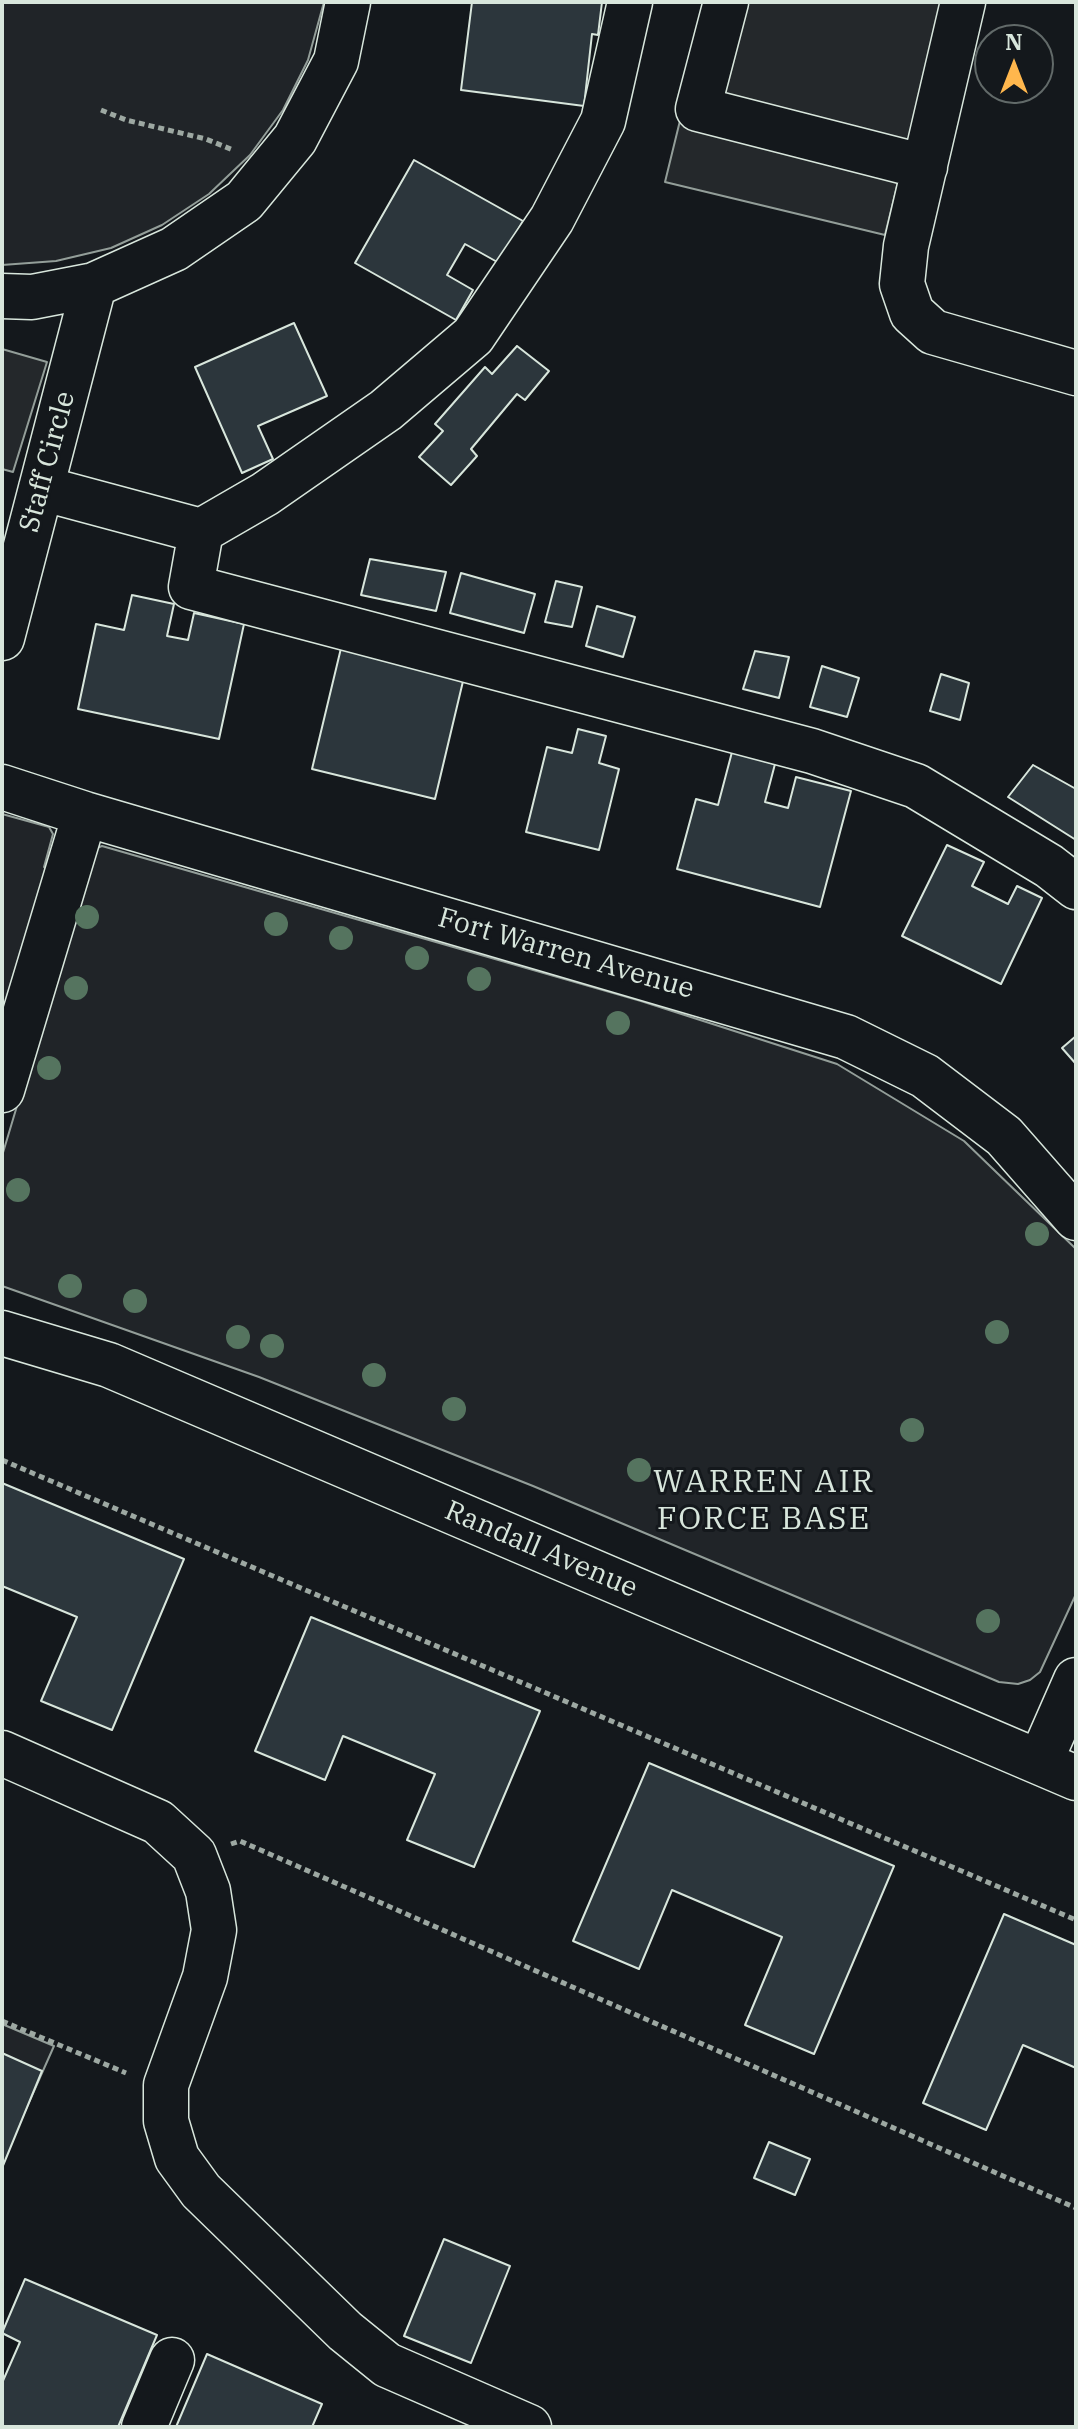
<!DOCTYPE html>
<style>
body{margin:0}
#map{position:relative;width:1078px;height:2429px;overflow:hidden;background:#14181c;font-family:"IBM Plex Serif",serif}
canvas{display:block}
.frame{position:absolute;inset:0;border:4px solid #d8e6dc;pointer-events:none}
.north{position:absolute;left:974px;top:24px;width:80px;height:80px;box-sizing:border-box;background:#14181c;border:2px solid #626a69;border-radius:50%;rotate:0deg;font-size:22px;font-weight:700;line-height:32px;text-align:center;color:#d8e6dc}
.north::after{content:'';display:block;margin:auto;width:28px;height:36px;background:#ffb74d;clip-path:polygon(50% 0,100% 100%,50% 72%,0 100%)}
</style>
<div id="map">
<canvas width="1078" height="2429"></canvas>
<div class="frame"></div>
<div class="north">N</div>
</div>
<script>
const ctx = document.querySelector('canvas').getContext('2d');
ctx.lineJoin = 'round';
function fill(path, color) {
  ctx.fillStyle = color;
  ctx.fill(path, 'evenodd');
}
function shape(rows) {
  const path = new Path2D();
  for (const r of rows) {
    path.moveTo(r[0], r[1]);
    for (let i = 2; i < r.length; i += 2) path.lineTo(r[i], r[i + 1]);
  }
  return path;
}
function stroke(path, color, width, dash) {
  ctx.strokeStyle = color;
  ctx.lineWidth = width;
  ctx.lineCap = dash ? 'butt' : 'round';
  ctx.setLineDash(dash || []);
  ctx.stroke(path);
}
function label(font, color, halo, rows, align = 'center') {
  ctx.font = font + ' "IBM Plex Serif",serif';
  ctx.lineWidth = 6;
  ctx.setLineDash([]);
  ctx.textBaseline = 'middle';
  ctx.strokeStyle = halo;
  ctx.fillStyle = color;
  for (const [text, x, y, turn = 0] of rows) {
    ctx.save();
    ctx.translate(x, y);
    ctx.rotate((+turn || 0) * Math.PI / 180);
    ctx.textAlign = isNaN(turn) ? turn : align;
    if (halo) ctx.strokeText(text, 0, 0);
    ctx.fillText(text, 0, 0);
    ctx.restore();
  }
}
const green = shape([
 [2,2,324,2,308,60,283,110,250,155,209,194,162,225,111,248,56,261,2,265,2,2],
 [2,814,49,827,53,834,44,867,47,871,2,1023,2,814],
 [102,846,641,1001,837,1064,964,1141,1076,1249,1076,1594,1040,1672,1030,1680,1018,1684,999,1682,533,1486,259,1377,2,1286,2,1156,85,879,97,848,102,846],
 [2,2024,54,2046,2,2163,2,2024]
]);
fill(green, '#202428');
stroke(green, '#939e99', 2);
const parking = shape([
 [709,2,942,2,885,235,665,182,709,2],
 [2,349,47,362,13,472,2,469,2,349]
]);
fill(parking, '#24282b');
stroke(parking, '#939e99', 2);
const building = shape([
 [472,2,602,2,598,35,592,34,584,106,461,90,472,2],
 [414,160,523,221,499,263,465,244,447,275,473,290,456,320,355,263,414,160],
 [294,323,327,396,258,426,273,459,242,473,195,367,294,323],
 [517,346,549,371,525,400,517,394,471,449,477,456,451,485,419,457,443,431,435,424,485,367,492,374,517,346],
 [370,559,446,572,436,611,361,595,370,559],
 [461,573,535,594,524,633,450,613,461,573],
 [556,581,582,587,572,627,545,622,556,581],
 [132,595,174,604,167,636,188,640,194,613,244,624,219,739,78,709,96,624,124,630,132,595],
 [597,606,635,617,623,657,586,646,597,606],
 [342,644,464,677,435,799,312,769,342,644],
 [755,651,789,657,779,698,743,689,755,651],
 [822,666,859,678,847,717,810,707,822,666],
 [941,674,969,683,960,720,930,711,941,674],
 [578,729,606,736,599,763,619,769,599,850,526,832,547,747,572,753,578,729],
 [732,752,775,764,765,802,788,808,796,777,851,791,820,907,677,869,696,799,718,805,732,752],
 [1033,765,1076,789,1076,840,1008,797,1033,765],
 [947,845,984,862,972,886,1008,904,1017,886,1042,898,1001,984,902,936,947,845],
 [1076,1036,1076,1064,1062,1048,1076,1036],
 [2,1483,184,1559,112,1730,41,1701,77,1617,2,1586,2,1483],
 [311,1617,540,1711,474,1867,407,1840,435,1774,343,1736,325,1780,255,1751,311,1617],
 [649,1763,894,1866,814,2054,745,2025,782,1937,672,1890,639,1969,573,1941,649,1763],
 [1004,1914,1076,1945,1076,2068,1023,2045,986,2130,923,2103,1004,1914],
 [2,2053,42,2071,2,2168,2,2053],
 [769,2142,810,2159,795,2195,754,2178,769,2142],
 [444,2239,510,2266,471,2363,404,2336,444,2239],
 [25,2279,157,2335,118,2427,2,2427,2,2383,20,2342,2,2333,25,2279],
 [207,2354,322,2404,312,2427,176,2427,207,2354]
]);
fill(building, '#2c363c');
stroke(building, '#d8e6dc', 2);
const minor = shape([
 [630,2,603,121,552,219,473,336,386,410,265,494,201,531,191,587,812,751,916,786,1049,866,1076,887],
 [726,2,698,109,925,167],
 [963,2,906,246,902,284,912,313,933,332,1076,373],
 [2,296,32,297,94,285,174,249,244,201,295,139,336,61,348,2],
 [41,488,201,531],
 [2,638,94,285],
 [2,787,85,814,846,1037,925,1076,1004,1136,1076,1218],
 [2,1090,85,814],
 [2,1333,109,1365,1076,1778],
 [2,1753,158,1822,194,1855,208,1891,214,1930,205,1977,166,2085,166,2121,177,2158,201,2191,345,2331,387,2365,529,2427],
 [1040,1762,1076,1680],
 [144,2427,172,2360]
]);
stroke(minor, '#d8e6dc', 47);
stroke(shape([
 [101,110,126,120,206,139,233,150],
 [2,1460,1076,1920],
 [231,1844,240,1841,1076,2208],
 [2,2021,126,2073]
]), '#9da8a2', 5, [6, 4]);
stroke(minor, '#14181c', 44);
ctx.fillStyle = '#55745f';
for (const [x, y] of [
 [87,917],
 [276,924],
 [341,938],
 [417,958],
 [479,979],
 [76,988],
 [618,1023],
 [49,1068],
 [18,1190],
 [1037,1234],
 [70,1286],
 [135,1301],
 [997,1332],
 [238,1337],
 [272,1346],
 [374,1375],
 [454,1409],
 [912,1430],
 [639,1470],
 [988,1621]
]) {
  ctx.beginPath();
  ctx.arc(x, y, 12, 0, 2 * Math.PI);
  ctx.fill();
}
label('28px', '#d8e6dc', '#14181c', [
 ["Staff Circle",48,462,-75],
 ["Fort Warren Avenue",566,954,16],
 ["Randall Avenue",541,1550,23]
]);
ctx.letterSpacing = '2px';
label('32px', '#d8e6dc', '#14181c', [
 ["WARREN AIR",764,1483],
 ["FORCE BASE",764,1520]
]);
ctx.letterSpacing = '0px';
</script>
